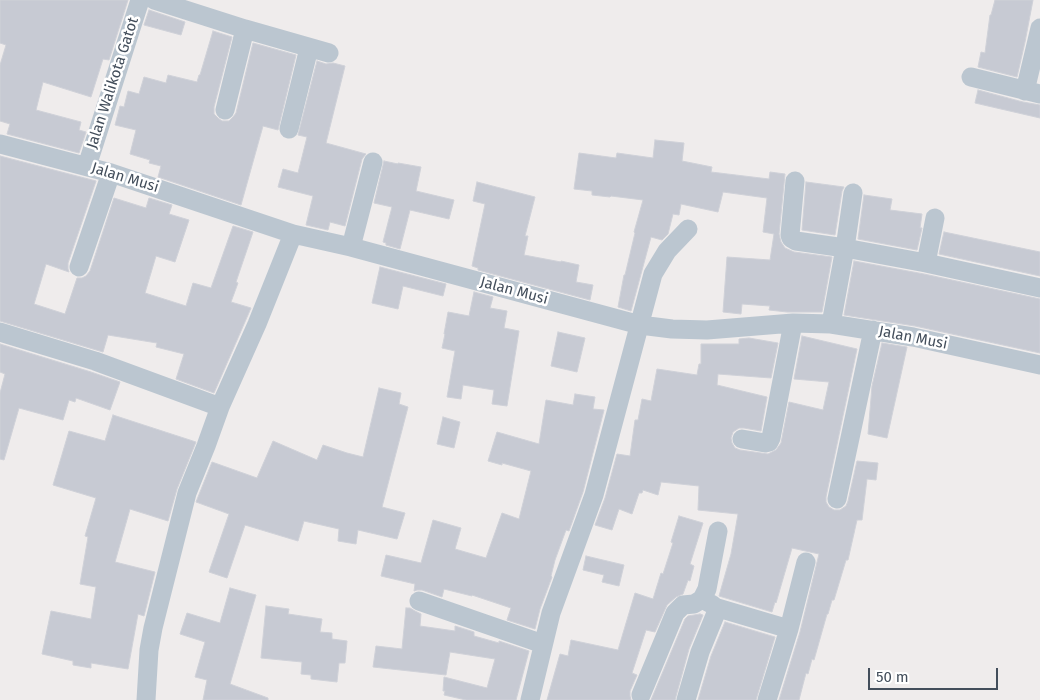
<!DOCTYPE html>
<style>
body{margin:0}
#map{position:relative;width:1040px;height:700px;overflow:hidden;background:#efecec;font-family:"Fira Sans",sans-serif}
canvas{display:block}
.scale{position:absolute;left:868px;top:668px;width:130px;height:22px;box-sizing:border-box;border:2px solid #434e5b;border-top:0;padding-left:6px;font-size:15px;line-height:18px;white-space:nowrap;color:#434e5b;-webkit-text-stroke:4px #fff;paint-order:stroke}
</style>
<div id="map">
<canvas width="1040" height="700"></canvas>
<div class="scale">50 m</div>
</div>
<script>
const ctx = document.querySelector('canvas').getContext('2d');
ctx.lineJoin = 'round';
function fill(path, color) {
  ctx.fillStyle = color;
  ctx.fill(path, 'evenodd');
}
function shape(rows) {
  const path = new Path2D();
  for (const r of rows) {
    path.moveTo(r[0], r[1]);
    for (let i = 2; i < r.length; i += 2) path.lineTo(r[i], r[i + 1]);
  }
  return path;
}
function stroke(path, color, width, dash) {
  ctx.strokeStyle = color;
  ctx.lineWidth = width;
  ctx.lineCap = dash ? 'butt' : 'round';
  ctx.setLineDash(dash || []);
  ctx.stroke(path);
}
function label(font, color, halo, rows, align = 'center') {
  ctx.font = font + ' "Fira Sans",sans-serif';
  ctx.lineWidth = 5;
  ctx.setLineDash([]);
  ctx.textBaseline = 'middle';
  ctx.strokeStyle = halo;
  ctx.fillStyle = color;
  for (const [text, x, y, turn = 0] of rows) {
    ctx.save();
    ctx.translate(x, y);
    ctx.rotate((+turn || 0) * Math.PI / 180);
    ctx.textAlign = isNaN(turn) ? turn : align;
    if (halo) ctx.strokeText(text, 0, 0);
    ctx.fillText(text, 0, 0);
    ctx.restore();
  }
}
const building = shape([
 [0,0,128,0,109,60,103,59,91,97,43,82,36,110,81,122,79,130,86,132,79,153,7,134,10,124,0,121,0,65,6,45,0,43,0,0],
 [995,0,1033,0,1025,42,1017,77,978,67,981,52,985,53,990,15,991,15,995,0],
 [149,10,185,22,181,35,144,25,149,10],
 [213,31,232,37,214,107,214,114,218,118,222,121,229,121,233,117,236,113,253,43,296,55,278,130,263,126,241,205,158,177,161,166,149,163,150,160,130,154,136,130,115,125,120,106,124,107,128,91,139,94,144,77,166,83,168,75,197,82,199,75,200,75,213,31],
 [317,61,326,64,333,63,345,66,326,143,366,154,362,159,345,226,330,222,328,230,306,225,313,196,278,187,283,169,298,173,307,137,298,135,317,61],
 [978,90,1023,102,1040,105,1040,118,975,103,978,90],
 [655,140,684,143,682,161,712,167,711,172,769,179,770,172,785,174,779,234,781,242,785,248,794,252,832,257,822,312,787,312,769,310,770,306,742,304,741,314,723,312,727,257,770,260,774,234,763,232,767,198,723,192,718,212,681,204,679,215,673,214,668,234,662,240,651,237,631,311,618,307,624,275,625,275,635,233,634,232,643,200,611,196,610,197,592,195,592,191,574,189,579,153,616,158,617,153,653,158,655,140],
 [0,156,96,181,68,263,68,269,69,272,46,264,34,304,65,314,77,278,82,278,86,276,90,271,114,198,146,208,149,198,172,205,169,214,189,220,175,262,156,256,145,293,186,306,193,283,211,288,233,226,253,232,236,282,238,283,231,302,251,308,214,393,176,379,184,354,156,347,157,343,108,335,103,352,0,321,0,156],
 [384,161,398,164,398,163,421,167,416,191,454,200,449,219,410,210,400,249,386,245,386,243,383,242,392,207,374,203,384,161],
 [477,182,535,197,525,236,528,236,524,255,561,262,561,261,579,265,576,282,593,285,590,300,478,270,478,268,472,266,485,204,473,201,477,182],
 [806,182,844,187,842,191,835,235,802,230,806,182],
 [864,195,892,199,890,210,922,214,920,228,922,228,917,250,858,239,864,195],
 [944,232,1040,252,1040,276,939,254,944,232],
 [854,261,924,274,1040,299,1040,353,915,326,844,315,854,261],
 [380,267,446,284,443,296,403,286,398,309,372,303,380,267],
 [474,292,493,297,490,308,507,311,504,328,519,331,507,406,492,404,494,390,463,385,461,399,447,397,455,351,442,348,445,334,444,334,448,312,469,316,474,292],
 [558,332,585,338,577,372,551,366,558,332],
 [802,336,857,349,826,497,826,502,829,507,834,510,840,510,846,506,848,501,857,461,878,463,876,480,867,479,862,520,857,520,848,560,846,560,834,600,832,600,828,614,827,614,814,660,812,659,808,674,806,673,799,700,779,700,800,632,819,554,792,548,776,603,775,602,772,612,719,596,731,554,738,514,698,510,699,486,661,482,658,495,643,490,642,493,639,493,632,514,619,509,612,530,595,525,605,498,617,454,630,456,635,420,638,420,642,399,651,401,657,369,697,375,699,364,701,364,701,344,739,344,739,339,749,338,778,343,771,378,718,374,717,385,767,397,761,431,744,428,739,428,733,432,731,438,732,443,735,448,740,450,768,454,776,450,781,443,789,402,823,410,829,382,794,379,802,336],
 [882,343,907,347,887,438,868,434,872,386,882,343],
 [0,344,91,372,120,382,110,410,76,398,75,402,69,400,63,420,19,408,4,460,0,459,0,393,5,374,0,372,0,344],
 [379,388,401,393,399,404,408,407,382,507,405,513,397,539,358,530,356,544,338,541,339,529,304,521,298,541,245,525,227,578,209,572,229,514,196,502,212,462,257,478,273,441,317,460,323,445,347,453,363,457,379,388],
 [575,394,595,397,593,409,604,410,583,492,569,531,566,530,555,560,551,576,552,577,540,609,535,629,507,620,511,608,472,595,472,596,444,589,442,597,422,590,417,590,414,591,415,584,381,576,386,555,421,563,433,520,461,528,455,549,486,558,502,513,519,519,531,471,502,463,502,465,488,461,497,432,539,444,546,400,573,405,575,394],
 [113,415,196,442,177,489,168,521,130,509,115,562,155,572,144,616,138,614,128,669,91,663,91,668,73,665,73,661,42,654,51,611,91,619,96,587,80,584,88,537,85,536,96,498,53,485,69,431,105,441,113,415],
 [443,417,460,422,454,448,437,444,443,417],
 [679,516,703,523,690,564,694,566,690,581,688,580,683,594,676,597,667,605,655,632,646,630,632,673,637,675,630,691,630,696,631,700,547,700,560,654,568,656,571,640,618,650,635,593,653,599,661,573,663,574,673,543,671,542,679,516],
 [586,556,624,565,619,586,602,582,604,575,583,570,586,556],
 [230,588,256,595,230,684,268,698,268,700,203,700,207,680,195,677,205,642,180,634,187,613,220,623,230,588],
 [266,606,289,609,288,614,322,619,320,632,332,633,332,639,347,641,345,663,339,663,337,682,311,679,311,675,301,674,302,662,261,658,266,606],
 [406,608,410,608,415,611,421,614,420,626,455,631,455,626,474,632,474,636,499,643,499,641,529,651,516,700,466,700,444,695,445,691,443,691,444,677,487,688,495,659,450,652,446,675,373,667,376,646,402,649,406,608],
 [700,614,703,615,689,649,675,700,651,700,685,619,688,616,700,614],
 [725,622,775,637,756,700,698,700,711,656,725,622]
]);
fill(building, '#c7cad3');
stroke(building, '#cfd1d8', 1);
stroke(shape([
 [154,0,245,29,329,53],
 [971,77,1040,94],
 [1025,91,1040,28],
 [225,110,245,29],
 [289,129,309,48],
 [0,144,111,173,293,234,351,247,640,325,672,329,707,330,793,323,831,324,913,337,1040,365],
 [87,166,140,0],
 [795,181,790,235,791,238,796,241,845,248,853,193],
 [351,247,373,162],
 [926,263,935,218],
 [79,267,111,173],
 [831,324,845,248,926,263,1040,288],
 [0,332,95,361,220,407],
 [742,439,765,443,769,442,771,438,793,323],
 [837,499,873,330],
 [419,601,543,644],
 [713,605,702,599,707,589,718,531],
 [641,695,675,613,683,605,694,604,702,599],
 [146,700,149,650,153,628,187,493,206,446,220,407,257,324,293,234],
 [530,700,551,613,594,495,653,274,667,251,688,229],
 [686,700,700,652,718,608,789,629],
 [767,700,789,629,806,562]
]), '#bbc6d0', 19);
label('15px', '#434e5b', '#fff', [
 ["Jalan Walikota Gatot",113,83,-72],
 ["Jalan Musi",125,178,17],
 ["Jalan Musi",514,291,15],
 ["Jalan Musi",913,338,11]
]);
</script>
